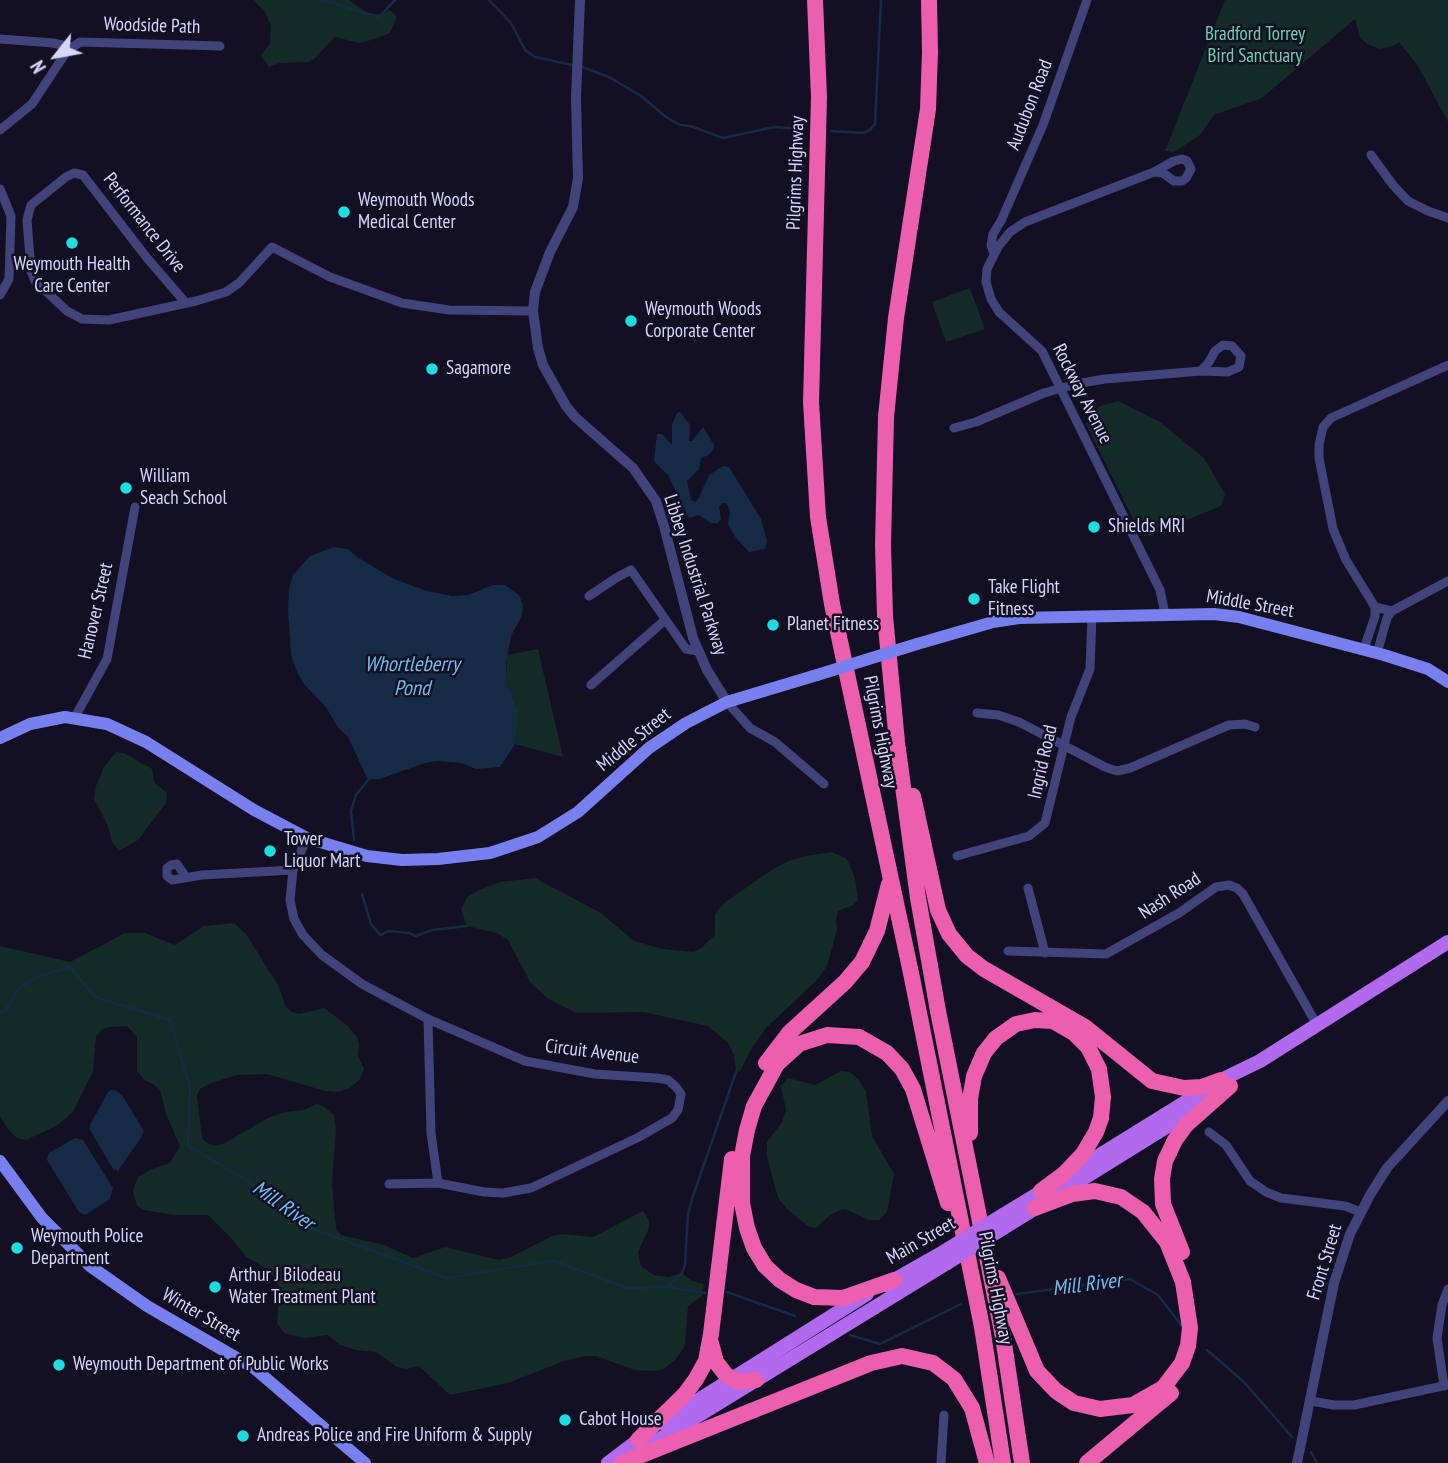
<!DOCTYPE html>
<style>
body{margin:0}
#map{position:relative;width:1448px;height:1463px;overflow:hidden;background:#121022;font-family:"PT Sans Narrow",sans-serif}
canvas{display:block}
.north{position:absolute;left:21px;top:21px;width:70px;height:70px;-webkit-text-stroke:5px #121022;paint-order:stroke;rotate:239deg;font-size:19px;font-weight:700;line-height:28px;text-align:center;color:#d7d6fa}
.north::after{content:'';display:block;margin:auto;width:24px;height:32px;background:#d7d6fa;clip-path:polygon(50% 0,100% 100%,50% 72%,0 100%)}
</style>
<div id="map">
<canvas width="1448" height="1463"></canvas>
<div class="north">N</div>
</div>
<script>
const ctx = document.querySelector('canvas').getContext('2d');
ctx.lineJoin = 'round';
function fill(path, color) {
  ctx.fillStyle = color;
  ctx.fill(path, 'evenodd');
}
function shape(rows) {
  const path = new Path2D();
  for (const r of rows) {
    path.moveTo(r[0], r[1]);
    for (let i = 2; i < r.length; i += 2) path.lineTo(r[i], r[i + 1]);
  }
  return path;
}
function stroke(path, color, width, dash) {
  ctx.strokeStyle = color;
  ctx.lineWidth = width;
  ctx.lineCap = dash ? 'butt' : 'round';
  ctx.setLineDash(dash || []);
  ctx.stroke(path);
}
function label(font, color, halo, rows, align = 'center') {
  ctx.font = font + ' "PT Sans Narrow",sans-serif';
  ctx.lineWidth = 5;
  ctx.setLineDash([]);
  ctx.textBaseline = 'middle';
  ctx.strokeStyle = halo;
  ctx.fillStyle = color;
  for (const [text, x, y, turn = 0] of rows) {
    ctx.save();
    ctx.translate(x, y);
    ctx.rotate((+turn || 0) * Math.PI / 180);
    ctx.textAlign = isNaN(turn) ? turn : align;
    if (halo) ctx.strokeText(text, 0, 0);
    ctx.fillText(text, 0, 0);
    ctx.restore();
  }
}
fill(shape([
 [253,0,349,0,369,14,381,14,390,10,397,17,390,33,375,39,359,43,335,37,314,59,308,62,280,63,269,67,261,56,270,43,271,26,265,12],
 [1225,0,1448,0,1448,122,1418,66,1399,42,1393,46,1380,49,1367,44,1360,37,1355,19,1262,98,1214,115,1200,135,1174,152,1165,151],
 [970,288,985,329,946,342,932,302],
 [1118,401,1160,422,1204,458,1225,494,1221,506,1148,536,1139,531,1086,424,1100,406],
 [538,649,563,757,515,744,517,709,506,679,507,655],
 [116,752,124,753,152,769,154,782,167,793,166,803,138,840,119,851,112,842,108,826,94,799,96,786,104,767],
 [832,852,847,859,855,878,858,900,853,905,838,911,836,921,837,930,827,966,817,980,766,1028,753,1046,740,1071,736,1072,734,1055,728,1043,708,1026,643,1012,576,1013,547,998,530,982,508,940,497,933,467,926,461,910,467,897,479,890,500,882,535,878,601,913,634,941,663,949,694,952,701,948,715,935,715,914,724,903,773,869,789,861,805,856],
 [234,923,246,934,278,985,286,1007,292,1012,299,1014,324,1008,348,1026,357,1037,359,1044,358,1056,364,1069,360,1079,350,1088,339,1092,325,1091,267,1074,237,1075,211,1083,200,1089,197,1095,202,1138,207,1143,214,1146,225,1143,268,1118,285,1112,304,1110,317,1104,323,1106,334,1115,336,1129,332,1184,336,1228,341,1235,384,1245,413,1258,445,1247,499,1260,511,1257,552,1236,564,1234,593,1237,643,1211,649,1220,649,1228,638,1252,641,1266,654,1275,668,1277,682,1273,692,1281,704,1284,702,1296,688,1306,685,1346,676,1359,664,1369,654,1371,635,1370,596,1356,585,1356,564,1361,508,1383,450,1395,419,1366,406,1369,397,1367,376,1352,356,1350,340,1345,328,1335,304,1338,284,1333,277,1323,280,1289,273,1276,266,1268,246,1257,231,1238,208,1215,174,1215,144,1210,137,1206,133,1191,138,1177,152,1169,170,1163,180,1146,166,1114,160,1090,153,1084,144,1080,137,1071,137,1037,127,1026,109,1027,101,1030,96,1037,93,1071,73,1112,58,1125,26,1140,17,1138,7,1128,0,1116,0,946,70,962,125,933,145,933,175,945,204,926],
 [841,1071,850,1072,859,1080,866,1092,872,1136,894,1174,887,1212,879,1220,868,1220,848,1210,842,1209,829,1216,816,1228,809,1227,787,1209,778,1198,767,1157,767,1142,782,1122,786,1110,781,1086,788,1078,815,1085]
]), '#142b28');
fill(shape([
 [680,412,690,425,689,441,692,441,703,427,714,445,714,449,709,455,701,458,699,469,687,481,691,500,695,502,698,499,709,475,723,466,729,467,761,519,767,541,765,549,749,552,736,538,728,525,730,510,726,503,722,503,719,507,721,519,718,523,711,523,699,515,689,518,668,475,654,461,657,434,662,434,672,445,672,424,677,413],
 [334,547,348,549,357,557,394,579,427,591,452,596,468,595,493,585,505,585,519,595,523,605,522,615,511,636,506,664,506,679,517,709,517,726,515,744,500,767,476,769,462,763,438,761,425,763,380,779,368,780,348,737,337,726,326,707,304,684,297,672,291,655,288,610,289,588,293,575,310,556],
 [111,1090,115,1090,122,1095,144,1131,142,1136,118,1171,113,1169,90,1130,90,1125,108,1092],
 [75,1138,83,1140,113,1188,110,1199,85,1215,79,1212,47,1160,49,1153]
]), '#162c46');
stroke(shape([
 [322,0,379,17,395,0],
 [489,0,511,23,525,50,535,57,572,65],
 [582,67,609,77,641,96,666,117,680,125,690,126,723,138,774,127,803,129],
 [831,131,863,133,870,130,875,124,881,0],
 [354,840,351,811,356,795,368,780],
 [362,894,371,924,380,935,389,931,410,933,415,936,432,930,467,926],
 [0,1013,5,1011,18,989,37,977,70,967,95,997,170,1020,190,1087,188,1146,250,1182,302,1225,447,1278,554,1261,627,1288,667,1287,705,1293],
 [667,1287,682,1273,685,1265,688,1214,693,1196,736,1072],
 [727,1292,795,1316],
 [1017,1294,1130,1279,1158,1295,1181,1325],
 [850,1335,880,1344,961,1304],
 [1207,1350,1244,1382,1292,1437],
 [1311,1452,1317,1463]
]), '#162c46', 2.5);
stroke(shape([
 [0,39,53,43,71,47],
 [0,130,32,104,67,51,80,42,220,46],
 [1371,155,1393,185,1408,201,1428,211,1448,218],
 [1154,172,1174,161,1182,159,1187,161,1191,169,1186,178,1182,181,1174,181,1163,173,1154,172,1025,222,1010,232,998,247,987,269,986,282,991,299,999,312,1042,351,1160,590,1165,614],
 [0,189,11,216,9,279,0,295],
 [994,254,991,245,993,234,1001,221,1043,125,1087,0],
 [185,302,147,258,83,175,74,173,66,177,31,205,27,220,31,271,35,281,67,311,82,319,109,320,196,301,226,292,239,283,272,247,330,277,402,303,449,310,533,311],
 [1448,365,1331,418,1323,427,1319,445,1319,458,1333,529,1346,560,1375,607,1392,611,1448,581],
 [954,428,976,422,1044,393,1076,384,1105,379,1201,371,1228,372,1239,367,1241,356,1232,346,1223,345,1215,351,1209,362,1201,371],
 [589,596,616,578,631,570,686,649,698,651],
 [1364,649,1375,616,1375,607],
 [1377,653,1387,618,1392,611],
 [591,685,665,620],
 [727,702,750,728,775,742,824,784],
 [977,713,998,715,1019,722,1105,767,1117,771,1130,768,1229,725,1245,724,1255,727],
 [75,717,107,659,135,507],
 [307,838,293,870,290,900,294,919,303,935,322,955,362,984,428,1019,525,1061,595,1074,657,1078,668,1080,676,1087,681,1094,678,1110,672,1118,637,1138,531,1188,503,1193,484,1192,438,1183,389,1184],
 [957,856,1029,836,1045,823,1071,717,1090,669,1092,615],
 [186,877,177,864,171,865,167,868,167,876,172,880,202,875,293,870],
 [1028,888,1045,953],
 [1008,951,1106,954,1179,913,1216,887,1229,885,1237,888,1243,894,1317,1025],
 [428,1019,431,1133,438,1183],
 [1209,1132,1226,1145,1250,1181,1266,1192,1281,1198,1345,1206,1361,1212],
 [1444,1386,1437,1338,1442,1305,1448,1289],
 [1311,1401,1334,1405,1354,1405,1448,1385],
 [941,1463,944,1415]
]), '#41447b', 9);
stroke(shape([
 [580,0,576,98,578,178,573,207,550,252,535,292,533,311,538,348,543,365,566,406,575,417,633,468,656,501,664,526,693,638,707,670,727,702],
 [1297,1463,1334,1283,1350,1234,1370,1195,1387,1168,1448,1101]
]), '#41447b', 10);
stroke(shape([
 [917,644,993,622,1019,618,1214,614,1239,617,1384,655,1428,669,1448,682],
 [0,738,30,724,65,717,107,724,146,742,254,810,307,838,367,856,402,860,438,859,490,853,538,837,578,812,649,748,686,723,727,702,817,675],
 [0,1161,42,1218,90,1266,147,1306,254,1368,365,1463]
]), '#787fef', 12);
stroke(shape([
 [1066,1176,1221,1080,1260,1061,1448,942],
 [1003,1215,1049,1187],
 [1005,1227,1200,1106],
 [885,1285,945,1251],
 [662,1423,867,1294],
 [647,1447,947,1263],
 [608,1463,645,1435]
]), '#b16aed', 14);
stroke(shape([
 [815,0,819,97,811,402,818,517,832,604,911,973,982,1327,1003,1463],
 [929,0,930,52,928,109,896,318,886,417,883,545,885,616,897,742,918,898,938,1011,1003,1337,1022,1463],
 [913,796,938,910,949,934,967,956,984,969,1085,1027,1152,1081,1184,1088,1202,1087,1221,1080],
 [766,1063,789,1033,845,982,862,962,877,931,889,884],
 [970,1133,970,1099,974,1076,984,1053,996,1038,1016,1024,1035,1020,1053,1021,1074,1033,1088,1047,1099,1069,1103,1097,1101,1118,1096,1132,1083,1154,1064,1174,1041,1191],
 [1182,1252,1163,1204,1162,1179,1165,1161,1175,1140,1186,1125,1230,1086],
 [998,1278,1037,1371,1056,1391,1074,1403,1100,1409,1133,1405,1163,1388,1182,1363,1188,1346,1190,1328,1183,1282,1167,1242,1143,1212,1121,1197,1095,1191,1072,1194,1035,1208],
 [894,1280,843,1298,814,1297,796,1290,780,1280,765,1266,754,1248,747,1228,742,1203,742,1156,747,1130,754,1106,777,1064,799,1044,827,1035,859,1037,887,1053,902,1069,913,1089,948,1203],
 [711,1343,716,1362,726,1375,738,1382,756,1380],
 [638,1440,685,1394,696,1379,706,1361,711,1334,732,1159],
 [622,1463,871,1363,902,1356,933,1363,954,1379,972,1408,987,1463],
 [1087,1463,1171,1393]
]), '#ec5fae', 16);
stroke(shape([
 [817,675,917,644]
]), '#787fef', 12);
stroke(shape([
 [945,1251,1003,1215],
 [947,1263,1005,1227]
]), '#b16aed', 14);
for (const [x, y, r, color] of [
 [344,212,7,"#1bdee1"],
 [72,243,7,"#1bdee1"],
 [631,321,7,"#1bdee1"],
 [432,369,7,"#1bdee1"],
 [126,488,7,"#1bdee1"],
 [1094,527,7,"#1bdee1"],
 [974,599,7,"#1bdee1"],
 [773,625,7,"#1bdee1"],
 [270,851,7,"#1bdee1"],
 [17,1248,7,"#1bdee1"],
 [215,1287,7,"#1bdee1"],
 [59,1365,7,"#1bdee1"],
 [565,1420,7,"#1bdee1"],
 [243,1436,7,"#1bdee1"]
]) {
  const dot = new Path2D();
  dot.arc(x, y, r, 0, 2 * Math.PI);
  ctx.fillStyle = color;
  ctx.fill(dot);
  stroke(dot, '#121022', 2.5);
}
label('19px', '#d7d6fa', '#121022', [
 ["Woodside Path",152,26,2],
 ["Audubon Road",1030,105,-69],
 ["Pilgrims Highway",796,173,-88],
 ["Performance Drive",144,223,52],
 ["Rockway Avenue",1082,394,63],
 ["Libbey Industrial Parkway",695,575,72],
 ["Middle Street",1250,604,10],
 ["Hanover Street",96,611,-77],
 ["Pilgrims Highway",880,732,79],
 ["Middle Street",634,740,-39],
 ["Ingrid Road",1043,762,-77],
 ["Nash Road",1170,896,-33],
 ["Circuit Avenue",592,1052,7],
 ["Main Street",921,1241,-30],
 ["Front Street",1325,1262,-73],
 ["Pilgrims Highway",995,1288,79],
 ["Winter Street",201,1315,30]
]);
label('19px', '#6bd2af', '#121022', [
 ["Bradford Torrey",1255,35],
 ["Bird Sanctuary",1255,57]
]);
label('19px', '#d7d6fa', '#121022', [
 ["Weymouth Woods",358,201],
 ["Medical Center",358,223],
 ["Weymouth Health",72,265,"center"],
 ["Care Center",72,287,"center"],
 ["Weymouth Woods",645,310],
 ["Corporate Center",645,332],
 ["Sagamore",446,369],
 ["William",140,477],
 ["Seach School",140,499],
 ["Shields MRI",1108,527],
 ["Take Flight",988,588],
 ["Fitness",988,610],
 ["Planet Fitness",787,625],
 ["Tower",284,840],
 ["Liquor Mart",284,862],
 ["Weymouth Police",31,1237],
 ["Department",31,1259],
 ["Arthur J Bilodeau",229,1276],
 ["Water Treatment Plant",229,1298],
 ["Weymouth Department of Public Works",73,1365],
 ["Cabot House",579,1420],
 ["Andreas Police and Fire Uniform & Supply",257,1436]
], 'left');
label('italic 21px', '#70beee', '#121022', [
 ["Whortleberry",412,665],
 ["Pond",412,689],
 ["Mill River",283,1206,35],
 ["Mill River",1087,1285,-7]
]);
</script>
